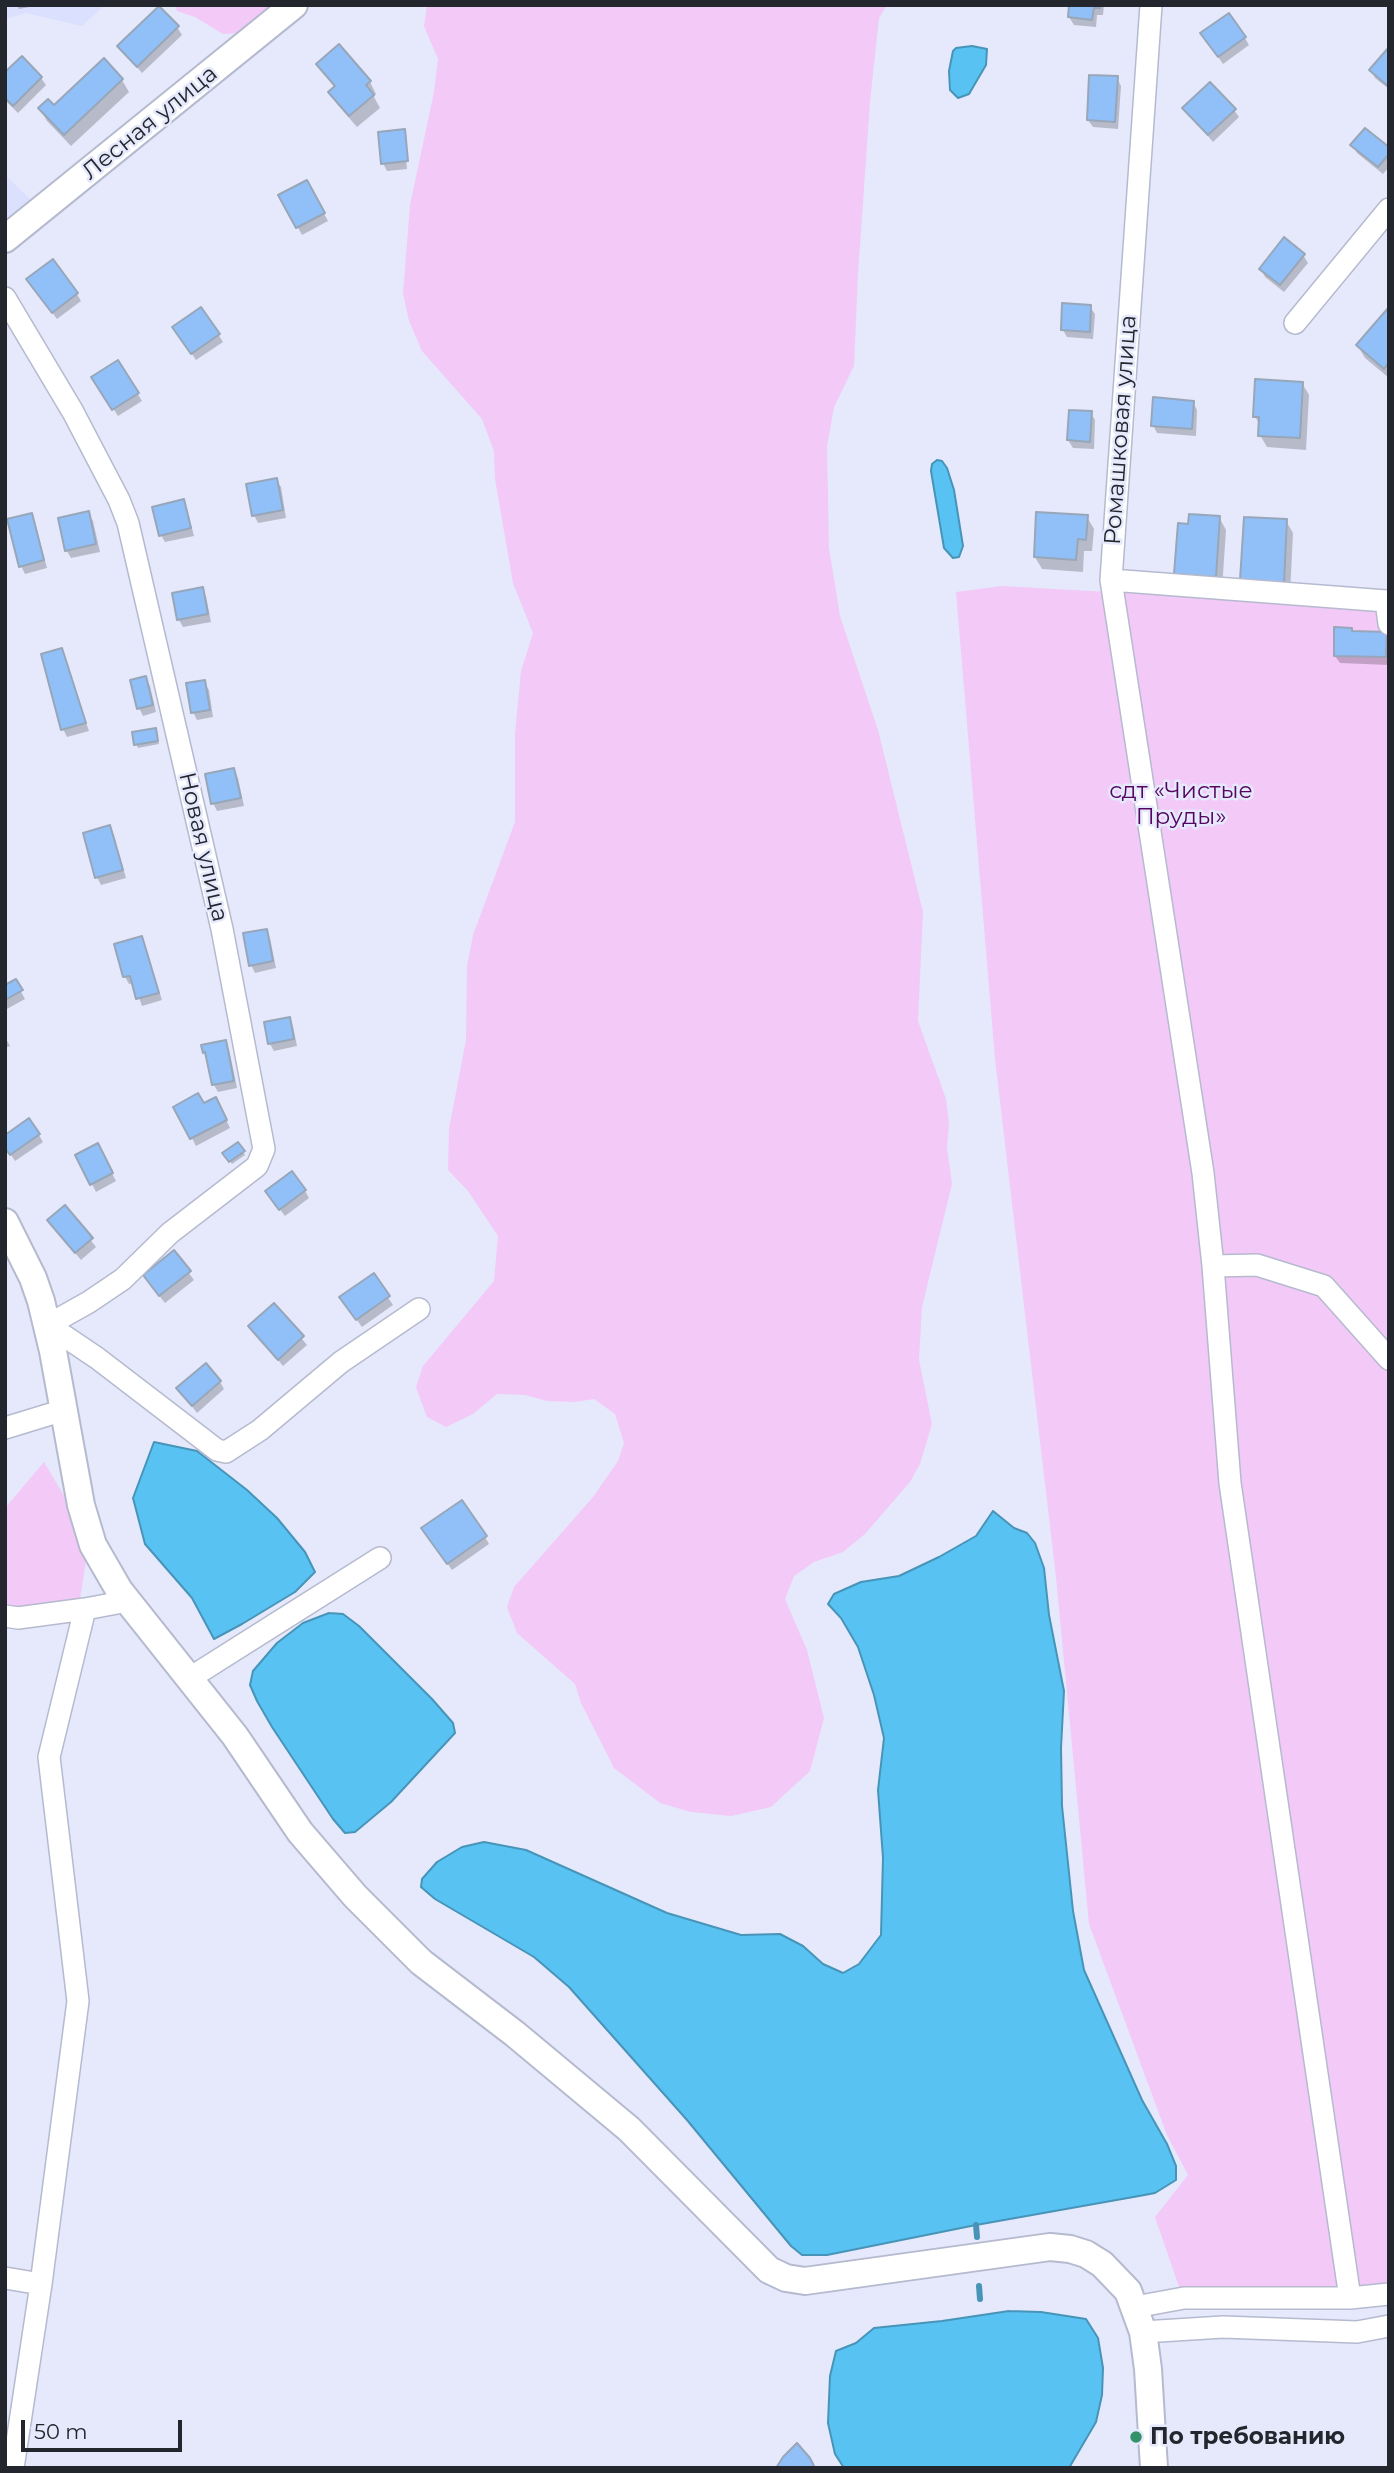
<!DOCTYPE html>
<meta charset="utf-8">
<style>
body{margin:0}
#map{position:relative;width:1394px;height:2473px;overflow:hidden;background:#e5e9fb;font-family:Montserrat,sans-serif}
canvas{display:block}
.frame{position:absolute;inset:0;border:7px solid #24262e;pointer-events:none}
.scale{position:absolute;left:21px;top:2420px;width:161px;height:32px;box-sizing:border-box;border:4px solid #24262e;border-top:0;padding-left:9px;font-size:21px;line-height:24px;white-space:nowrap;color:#24262e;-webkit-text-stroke:5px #e5e9fb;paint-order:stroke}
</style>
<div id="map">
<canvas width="1394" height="2473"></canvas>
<div class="frame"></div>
<div class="scale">50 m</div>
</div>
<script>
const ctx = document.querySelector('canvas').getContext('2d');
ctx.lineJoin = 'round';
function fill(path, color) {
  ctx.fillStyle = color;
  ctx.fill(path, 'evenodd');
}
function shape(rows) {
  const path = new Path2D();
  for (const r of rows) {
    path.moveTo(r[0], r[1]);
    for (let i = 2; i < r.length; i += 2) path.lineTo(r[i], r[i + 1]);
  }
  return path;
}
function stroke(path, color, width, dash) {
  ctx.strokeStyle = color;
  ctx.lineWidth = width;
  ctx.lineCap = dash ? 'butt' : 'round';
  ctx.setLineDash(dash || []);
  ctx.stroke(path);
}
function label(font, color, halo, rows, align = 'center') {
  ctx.font = font + ' Montserrat,sans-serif';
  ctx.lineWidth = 5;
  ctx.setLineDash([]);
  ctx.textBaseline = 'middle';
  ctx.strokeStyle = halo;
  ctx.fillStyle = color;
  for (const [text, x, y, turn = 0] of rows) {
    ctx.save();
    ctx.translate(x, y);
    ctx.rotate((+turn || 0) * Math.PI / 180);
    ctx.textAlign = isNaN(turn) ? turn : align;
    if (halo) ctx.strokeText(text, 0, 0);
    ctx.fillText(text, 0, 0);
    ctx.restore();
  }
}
fill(shape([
 [5,5,105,5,82,26,26,13,5,19],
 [5,175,31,200,5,222]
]), '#dae0fd');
fill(shape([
 [175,5,271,5,253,24,240,33,223,34,195,17,177,11],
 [427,5,887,5,879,18,870,102,858,274,854,366,834,407,827,447,829,548,840,616,878,730,923,912,918,1021,946,1099,949,1123,947,1148,952,1184,922,1307,919,1360,932,1424,920,1464,910,1482,865,1534,843,1552,814,1562,794,1576,785,1599,807,1650,824,1718,810,1771,771,1807,731,1816,691,1812,660,1803,614,1768,581,1703,575,1684,517,1633,507,1607,514,1587,593,1497,618,1461,624,1443,615,1414,594,1399,575,1402,547,1401,525,1395,497,1394,473,1414,446,1427,427,1417,416,1387,423,1366,494,1281,498,1236,468,1191,448,1170,449,1129,466,1040,467,966,473,935,515,822,515,734,521,671,533,633,513,583,495,479,494,451,482,419,422,351,409,321,403,293,410,205,434,92,438,59,424,26],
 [1002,586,1389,608,1389,2282,1352,2287,1179,2287,1155,2217,1188,2175,1167,2135,1089,1924,1056,1577,995,1059,956,592],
 [44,1462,69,1504,86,1561,79,1605,5,1627,5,1508]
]), '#f3c9f7');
const water = shape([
 [972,46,987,49,986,65,969,94,958,98,950,90,949,71,953,51,956,48,972,46],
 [937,460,942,461,947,468,954,490,963,546,959,557,953,558,944,548,931,471,932,464,937,460],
 [154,1442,197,1451,247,1490,277,1518,305,1552,315,1572,295,1592,242,1624,214,1639,192,1598,145,1544,133,1498,154,1442],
 [993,1511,1014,1528,1027,1533,1035,1543,1044,1568,1049,1615,1064,1691,1061,1748,1062,1806,1073,1911,1084,1970,1142,2100,1167,2144,1176,2166,1176,2180,1155,2193,1139,2196,976,2225,827,2255,802,2255,791,2246,687,2120,569,1987,534,1957,435,1899,421,1887,422,1879,437,1862,462,1847,484,1842,526,1850,667,1913,741,1935,780,1934,803,1946,823,1964,843,1973,859,1964,881,1935,883,1858,878,1790,884,1738,874,1695,858,1647,841,1618,828,1604,834,1594,861,1582,899,1576,939,1557,976,1536,993,1511],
 [329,1613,343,1614,359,1626,432,1699,453,1723,455,1733,391,1802,355,1832,345,1833,333,1819,272,1727,257,1701,250,1685,253,1671,277,1643,303,1623,329,1613],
 [1009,2311,1041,2312,1086,2319,1098,2338,1103,2368,1102,2395,1096,2422,1069,2468,844,2468,835,2454,828,2423,830,2376,836,2351,856,2343,874,2328,942,2321,1009,2311]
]);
fill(water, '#58c3f3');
stroke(water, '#4894b8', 2);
fill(shape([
 [17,5,40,5,19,9],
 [1071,5,1104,5,1103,15,1097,15,1096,27,1074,25,1069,17],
 [177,27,182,35,142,73,119,46],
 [1245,38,1249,45,1223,64,1207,41],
 [1389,49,1389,89,1375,78,1371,70],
 [318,65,370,82,376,94,374,97,380,108,357,127,337,104,330,92,335,88],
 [5,74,41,78,46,85,18,113,5,100],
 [1117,78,1121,86,1118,129,1093,127,1088,120],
 [122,80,129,92,71,146,47,121,40,109,54,108],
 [1185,109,1234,110,1239,117,1213,142],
 [404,131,407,137,404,137,407,169,387,171,383,163],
 [1353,146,1389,149,1389,167,1383,174,1357,153],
 [307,182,328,221,302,235,281,196],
 [1303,255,1308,263,1284,292,1265,277,1261,269],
 [33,287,77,294,81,301,57,319],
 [1090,307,1095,314,1093,339,1067,337,1063,330],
 [1389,310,1389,378,1365,358,1358,346],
 [218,334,223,342,196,360,179,335],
 [118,362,142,401,118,416,93,377],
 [1302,383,1309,395,1306,450,1267,447,1260,435,1260,426,1255,416],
 [1193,402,1197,410,1196,436,1157,433,1153,425],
 [1091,413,1095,420,1094,449,1073,448,1068,440],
 [276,480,281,487,286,518,258,523,254,515],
 [183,501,187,509,194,536,165,542,161,535],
 [88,513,93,521,100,552,71,558,67,551,60,520],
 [31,515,35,523,47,568,25,574,21,566],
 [1087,517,1094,529,1092,551,1084,551,1083,572,1042,569,1035,557],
 [1219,517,1226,530,1222,589,1183,586,1176,574],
 [1286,521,1293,533,1290,594,1249,592],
 [202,589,206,596,211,622,183,627,179,620],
 [1353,633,1386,634,1389,639,1389,665,1340,663,1335,656],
 [61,650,89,731,67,737,63,729],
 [145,678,150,686,156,712,143,716,139,708],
 [204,682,209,690,213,717,197,720,193,712],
 [156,730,159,744,138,748,136,744],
 [234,770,238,778,244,806,217,811,213,803],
 [109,827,114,835,126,878,101,885,97,877],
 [266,931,270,938,276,968,255,973,251,965],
 [141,938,145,946,162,1000,142,1006,134,983,129,984,125,977],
 [15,981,25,999,5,1010,5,987],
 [289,1018,293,1026,297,1046,274,1051,270,1044],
 [5,1037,10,1046,5,1048],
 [225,1042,229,1049,237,1088,218,1092,214,1085,209,1060,204,1052],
 [176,1107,220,1107,230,1128,196,1146],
 [39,1135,43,1142,15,1161,5,1146],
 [238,1144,245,1155,232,1164,225,1153],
 [97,1145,116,1181,96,1192,77,1155],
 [305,1191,309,1198,285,1216,272,1199],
 [65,1207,96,1247,81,1260,54,1228],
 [174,1253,194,1280,165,1303,149,1283],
 [373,1275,393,1305,362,1327,346,1305],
 [274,1305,307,1345,283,1366,251,1327],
 [220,1382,224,1389,197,1413,178,1388],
 [428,1536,485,1537,489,1544,452,1570]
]), '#0003');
stroke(shape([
 [976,2225,977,2237],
 [979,2286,980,2299]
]), '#4894b8', 6);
const building = shape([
 [1069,5,1100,5,1100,8,1094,8,1092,20,1068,17,1069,5],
 [159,6,179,26,137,67,117,46,159,6],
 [1229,13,1246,37,1218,57,1200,33,1229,13],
 [339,44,371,81,366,85,374,95,349,116,328,92,335,86,316,64,339,44],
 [1389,47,1389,87,1369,70,1389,47],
 [22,56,42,77,13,106,5,98,5,72,22,56],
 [104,58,123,79,64,135,38,108,48,99,54,105,104,58],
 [1089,75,1118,76,1115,122,1087,120,1089,75],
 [1210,82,1236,109,1208,135,1182,108,1210,82],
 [1365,128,1389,147,1389,154,1378,167,1350,145,1365,128],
 [405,129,408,161,381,164,378,132,405,129],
 [307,180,325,213,296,228,278,195,307,180],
 [1284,237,1305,254,1280,285,1259,269,1284,237],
 [53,259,78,293,52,313,26,279,53,259],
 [1062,303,1091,305,1090,332,1061,330,1062,303],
 [201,307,220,334,191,354,172,327,201,307],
 [1389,307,1389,362,1384,369,1356,345,1389,307],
 [118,360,139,393,112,410,91,377,118,360],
 [1255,379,1303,382,1300,438,1258,436,1259,417,1253,417,1255,379],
 [1153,397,1194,401,1192,429,1151,426,1153,397],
 [1069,410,1092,411,1090,442,1067,440,1069,410],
 [277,478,283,510,252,516,246,484,277,478],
 [184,499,191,528,159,536,152,507,184,499],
 [89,511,96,544,65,551,58,518,89,511],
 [1036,512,1088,515,1086,540,1078,539,1076,560,1034,557,1036,512],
 [32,513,44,560,19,567,7,519,32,513],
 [1189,514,1220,516,1216,577,1174,574,1178,523,1188,524,1189,514],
 [1244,517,1287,519,1284,583,1240,580,1244,517],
 [203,587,208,614,177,620,172,593,203,587],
 [1334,627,1352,628,1352,631,1387,632,1386,657,1334,656,1334,627],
 [62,648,86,723,61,730,41,654,62,648],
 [146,676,153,705,137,709,130,680,146,676],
 [205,680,210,710,191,713,186,683,205,680],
 [156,728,158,741,134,745,132,732,156,728],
 [234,768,241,798,211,804,205,774,234,768],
 [110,825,123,870,95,878,83,833,110,825],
 [267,929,273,961,249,966,243,933,267,929],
 [142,936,159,993,136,999,130,976,123,977,114,944,142,936],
 [16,979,23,990,5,1000,5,985,16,979],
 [290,1017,294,1039,268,1044,264,1022,290,1017],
 [226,1040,234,1081,212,1085,205,1052,203,1053,201,1045,226,1040],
 [198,1093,204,1103,216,1097,227,1120,190,1139,173,1107,198,1093],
 [29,1118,40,1134,10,1155,5,1148,5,1135,29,1118],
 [238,1142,245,1151,229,1162,222,1153,238,1142],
 [98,1143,113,1173,90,1185,75,1155,98,1143],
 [292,1171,306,1190,279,1210,265,1191,292,1171],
 [65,1205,93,1238,75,1253,47,1220,65,1205],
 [174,1250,191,1271,159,1296,143,1275,174,1250],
 [374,1273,390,1296,356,1320,339,1297,374,1273],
 [274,1303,304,1336,278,1360,248,1326,274,1303],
 [206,1363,221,1381,192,1406,176,1388,206,1363],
 [462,1500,487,1536,447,1564,421,1528,462,1500],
 [797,2443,810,2458,815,2468,776,2468,783,2457,797,2443]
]);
fill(building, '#91c0f9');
stroke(building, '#97a6b8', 2);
const minor = shape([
 [1151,5,1111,580,1386,601,1389,624],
 [5,298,73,412,119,500,128,523,222,929,264,1149,257,1166,170,1233,123,1279,89,1302,48,1325,97,1358,217,1450,226,1452,260,1430,341,1362,419,1309],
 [1295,323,1389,209],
 [1111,580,1203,1173,1213,1266,1230,1483,1350,2298],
 [1213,1266,1257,1265,1324,1286,1389,1359],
 [5,1428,64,1410],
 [5,1616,18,1618,85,1609,128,1601],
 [190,1678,380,1558],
 [5,2278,41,2284],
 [1135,2307,1184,2298,1350,2298,1389,2294],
 [1143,2332,1223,2327,1357,2332,1389,2326],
 [13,2468,41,2284,78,2001,49,1757,85,1609]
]);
const major = shape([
 [5,239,294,5],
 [5,1222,33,1278,41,1301,53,1351,81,1505,93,1545,119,1590,235,1736,300,1832,355,1896,421,1962,515,2034,629,2129,769,2270,786,2278,805,2281,1050,2247,1070,2249,1086,2254,1102,2264,1128,2291,1143,2332,1148,2369,1154,2468]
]);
stroke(minor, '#b6bacf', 24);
stroke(major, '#b6bacf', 30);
stroke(minor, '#fff', 21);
stroke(major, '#fff', 26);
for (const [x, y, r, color] of [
 [1136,2437,7,"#34926a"]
]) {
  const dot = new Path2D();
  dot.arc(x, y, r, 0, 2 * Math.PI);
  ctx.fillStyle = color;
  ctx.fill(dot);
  stroke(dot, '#e5e9fb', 2.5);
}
label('23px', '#24262e', '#e5e9fb', [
 ["Лесная улица",150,123,-39],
 ["Ромашковая улица",1121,430,-86],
 ["Новая улица",203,847,77]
]);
label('23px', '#560560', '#e5e9fb', [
 ["сдт «Чистые",1181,791],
 ["Пруды»",1181,817]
]);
label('bold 23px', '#24262e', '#e5e9fb', [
 ["По требованию",1150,2437]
], 'left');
</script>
